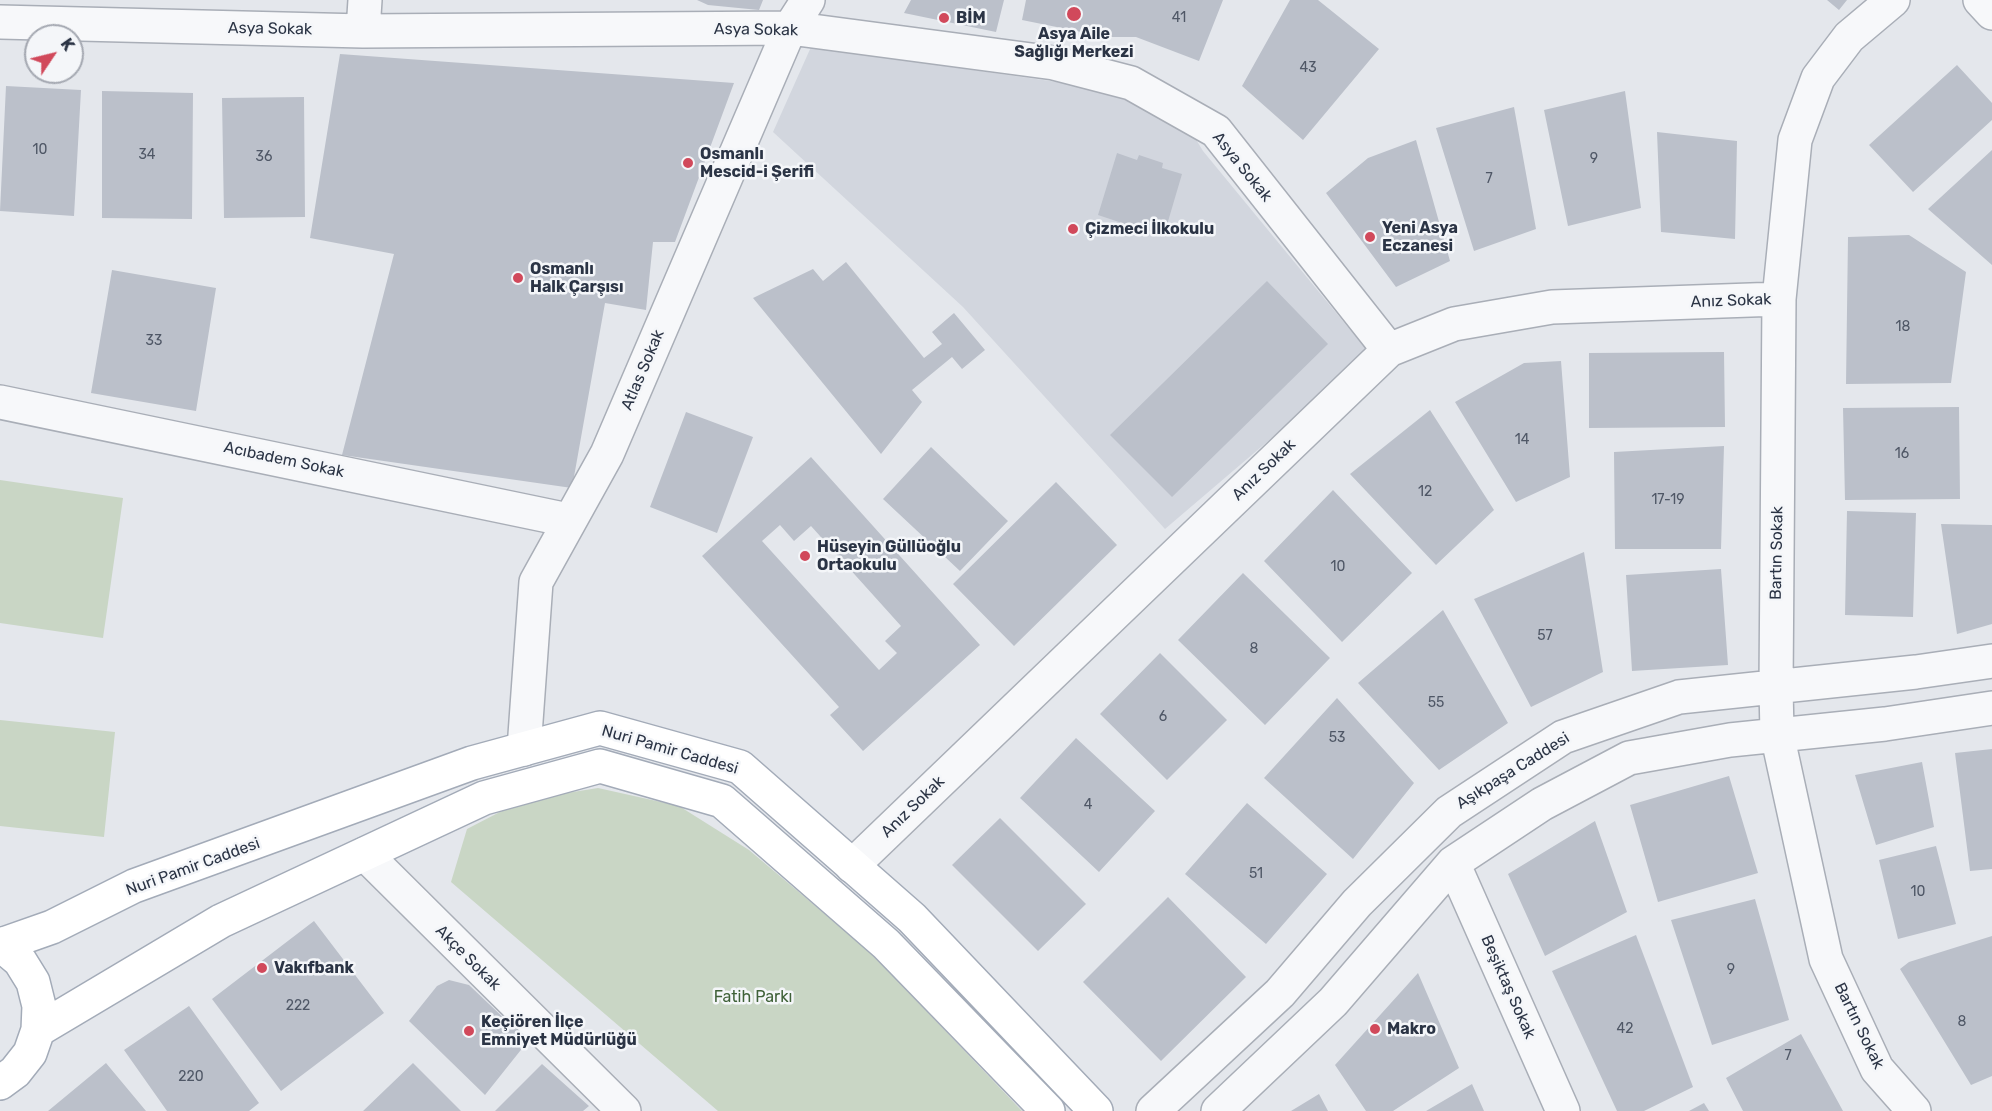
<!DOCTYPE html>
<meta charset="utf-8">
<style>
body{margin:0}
#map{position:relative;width:1992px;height:1111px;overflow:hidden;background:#e4e7ec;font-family:Rubik,sans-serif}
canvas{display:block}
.north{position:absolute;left:24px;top:24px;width:60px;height:60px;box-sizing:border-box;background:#f4f6f9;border:2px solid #a4a8b1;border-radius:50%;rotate:55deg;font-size:16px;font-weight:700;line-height:24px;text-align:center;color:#2b3445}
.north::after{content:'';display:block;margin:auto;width:21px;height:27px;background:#d1495b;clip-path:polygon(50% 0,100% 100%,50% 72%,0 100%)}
</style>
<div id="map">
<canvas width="1992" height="1111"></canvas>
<div class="north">K</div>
</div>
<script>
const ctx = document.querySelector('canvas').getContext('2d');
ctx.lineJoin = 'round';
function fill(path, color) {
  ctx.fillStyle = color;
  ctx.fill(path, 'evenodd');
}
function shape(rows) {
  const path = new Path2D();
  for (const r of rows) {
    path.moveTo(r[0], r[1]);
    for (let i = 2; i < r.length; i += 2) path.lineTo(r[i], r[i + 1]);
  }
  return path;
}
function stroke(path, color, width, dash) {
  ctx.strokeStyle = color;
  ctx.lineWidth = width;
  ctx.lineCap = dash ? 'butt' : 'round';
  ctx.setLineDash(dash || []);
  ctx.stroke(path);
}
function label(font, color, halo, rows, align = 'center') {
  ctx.font = font + ' Rubik,sans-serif';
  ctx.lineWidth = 5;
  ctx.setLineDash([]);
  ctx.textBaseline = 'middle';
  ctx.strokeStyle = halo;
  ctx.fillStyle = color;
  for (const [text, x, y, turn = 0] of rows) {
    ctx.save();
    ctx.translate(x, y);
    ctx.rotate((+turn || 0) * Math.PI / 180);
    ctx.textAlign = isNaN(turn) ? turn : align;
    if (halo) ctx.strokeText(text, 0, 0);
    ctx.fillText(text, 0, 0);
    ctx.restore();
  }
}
fill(shape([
 [811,47,1064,83,1118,97,1189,128,1203,151,1370,354,1165,529,963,307,773,132]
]), '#d2d6de');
fill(shape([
 [0,480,123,498,103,638,0,623],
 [0,720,115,732,104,837,0,826],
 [598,788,679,806,749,850,870,952,1022,1111,718,1111,451,882,467,829,523,800]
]), '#c9d6c5');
fill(shape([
 [697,0,763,0,759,10,708,5],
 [911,0,1004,0,996,32,904,13],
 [1026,0,1223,0,1199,61,1136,37,1106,37,1022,20],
 [1290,0,1318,0,1379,49,1303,140,1242,86],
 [1827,0,1847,0,1839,10],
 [340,54,734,83,675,242,653,242,646,310,605,303,572,488,342,455,394,254,310,238],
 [1957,65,1992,103,1992,120,1913,192,1869,145],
 [6,86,81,90,74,216,0,211],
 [102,91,193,93,192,219,102,218],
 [1625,91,1641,208,1568,226,1544,110],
 [304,97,305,217,224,218,222,98],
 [1514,107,1536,229,1474,251,1436,128],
 [1657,132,1737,141,1735,239,1661,232],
 [1416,140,1450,261,1396,287,1326,193,1368,158],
 [1992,150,1992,265,1928,209],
 [1117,153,1137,160,1139,155,1163,163,1162,168,1182,174,1164,235,1143,229,1142,233,1118,226,1119,222,1098,215],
 [1909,235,1966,272,1951,383,1846,384,1848,237],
 [846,262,924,358,942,344,932,332,954,313,985,350,962,369,952,357,912,390,922,402,881,454,753,298,813,269,823,281],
 [112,270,216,288,196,411,91,393],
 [1267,281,1328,344,1172,497,1110,435],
 [1724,352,1725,427,1589,428,1589,353],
 [1561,361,1570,477,1516,502,1455,402,1524,363],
 [1959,407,1960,499,1845,500,1843,408],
 [1430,410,1494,510,1436,565,1350,474],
 [686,412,753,437,717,533,650,507],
 [1724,446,1721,549,1615,549,1614,452],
 [931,447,1008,521,960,571,883,499],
 [811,457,980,645,863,751,830,715,839,707,702,556],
 [780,525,794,541,811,526,901,626,885,641,897,653,879,670,762,541],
 [1056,482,1117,545,1014,646,953,584],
 [1333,490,1412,573,1342,642,1264,561],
 [1847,511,1916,513,1913,617,1845,615],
 [1941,524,1992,525,1992,624,1957,634],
 [1584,552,1603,672,1531,707,1474,599],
 [1721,569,1728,665,1632,671,1626,575],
 [1243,573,1330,658,1265,725,1178,640],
 [1443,610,1508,723,1439,770,1358,683],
 [1160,653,1227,720,1167,780,1100,714],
 [1337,698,1414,783,1353,859,1264,778],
 [1076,738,1155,811,1099,872,1020,798],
 [1992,749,1992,869,1970,871,1955,753],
 [1922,762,1934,827,1876,845,1855,775],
 [1729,776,1758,873,1658,902,1630,805],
 [1247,803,1327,874,1266,944,1185,874],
 [1000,818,1086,904,1038,951,952,865],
 [1595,821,1627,912,1545,956,1508,874],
 [1936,846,1956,924,1898,939,1879,860],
 [1168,897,1246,977,1161,1061,1083,982],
 [1755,899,1789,1020,1712,1045,1671,920],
 [314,921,384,1013,281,1091,212,999],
 [1636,935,1693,1087,1644,1111,1617,1111,1552,971],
 [1992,936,1992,1076,1971,1085,1900,969,1909,962],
 [1418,973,1459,1068,1393,1111,1366,1111,1335,1065],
 [449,980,469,985,528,1041,485,1095,409,1021,437,986],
 [189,1006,259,1103,249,1111,167,1111,124,1050],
 [1801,1034,1843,1111,1743,1111,1726,1078],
 [106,1063,146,1111,48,1111],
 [413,1063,461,1111,363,1111],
 [542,1064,589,1106,583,1111,495,1111],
 [1472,1084,1484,1111,1426,1111],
 [1319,1094,1328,1111,1291,1111],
 [1704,1103,1709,1111,1689,1111]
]), '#bbc0ca');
const minor = shape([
 [1893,0,1849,37,1818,78,1795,140,1779,299,1776,687,1777,734,1826,959,1877,1069,1914,1111],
 [1980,0,1992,13],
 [0,22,363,31,790,28,1054,63,1131,83,1216,131,1389,350],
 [363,31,365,0],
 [0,402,568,520],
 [524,749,536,582,607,454,790,28,808,0],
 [365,854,624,1111],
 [1453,863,1563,1111],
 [852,866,1389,350,1454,324,1552,307,1779,299],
 [1153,1111,1280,993,1357,903,1449,812,1563,737,1679,697,1916,672,1992,661],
 [1218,1111,1333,1002,1453,863,1542,804,1629,758,1730,740,1885,724,1992,708]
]);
const major = shape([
 [0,944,20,961,33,982,39,1006,38,1030,30,1053,15,1072,0,1083],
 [1,945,52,927,134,886,472,763,600,728,740,767,912,918,1096,1111],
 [38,1030,221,921,484,798,600,766,722,801,886,944,1048,1111]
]);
stroke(minor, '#a9aeb7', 36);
stroke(major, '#a3abb8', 36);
stroke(minor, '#f7f8fa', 33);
stroke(major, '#fff', 33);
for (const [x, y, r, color] of [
 [1074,14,8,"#d1495b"],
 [944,18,6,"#d1495b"],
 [688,163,6,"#d1495b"],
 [1073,229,6,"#d1495b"],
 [1370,237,6,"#d1495b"],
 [518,278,6,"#d1495b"],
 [805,556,6,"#d1495b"],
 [262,968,6,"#d1495b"],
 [1375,1029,6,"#d1495b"],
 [469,1031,6,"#d1495b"]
]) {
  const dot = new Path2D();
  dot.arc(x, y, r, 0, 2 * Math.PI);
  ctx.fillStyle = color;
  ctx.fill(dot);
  stroke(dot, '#f4f6f9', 2);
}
label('14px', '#4f5766', null, [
 ["41",1179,18],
 ["43",1308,68],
 ["10",40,150],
 ["34",147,155],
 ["36",264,157],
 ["9",1594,159],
 ["7",1489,179],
 ["18",1903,327],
 ["33",154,341],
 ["14",1522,440],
 ["16",1902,454],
 ["12",1425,492],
 ["17-19",1668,500],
 ["10",1338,567],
 ["57",1545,636],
 ["8",1254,649],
 ["55",1436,703],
 ["6",1163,717],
 ["53",1337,738],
 ["4",1088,805],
 ["51",1256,874],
 ["10",1918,892],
 ["9",1731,970],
 ["222",298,1006],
 ["8",1962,1022],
 ["42",1625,1029],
 ["7",1788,1056],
 ["220",191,1077]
]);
label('bold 16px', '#2b3445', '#f4f6f9', [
 ["BİM",956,18],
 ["Asya Aile",1074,34,"center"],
 ["Sağlığı Merkezi",1074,52,"center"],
 ["Osmanlı",700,154],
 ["Mescid-i Şerifi",700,172],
 ["Yeni Asya",1382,228],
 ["Eczanesi",1382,246],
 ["Çizmeci İlkokulu",1085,229],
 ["Osmanlı",530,269],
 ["Halk Çarşısı",530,287],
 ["Hüseyin Güllüoğlu",817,547],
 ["Ortaokulu",817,565],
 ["Vakıfbank",274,968],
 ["Keçiören İlçe",481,1022],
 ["Emniyet Müdürlüğü",481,1040],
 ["Makro",1387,1029]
], 'left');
label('16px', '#2b3445', '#f4f6f9', [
 ["Asya Sokak",270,29,1],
 ["Asya Sokak",756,30,1],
 ["Asya Sokak",1242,167,51],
 ["Anız Sokak",1731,301,-2],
 ["Atlas Sokak",643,370,-67],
 ["Acıbadem Sokak",284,460,12],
 ["Anız Sokak",1264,470,-44],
 ["Bartın Sokak",1777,553,-89],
 ["Nuri Pamir Caddesi",670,750,16],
 ["Aşıkpaşa Caddesi",1513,771,-32],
 ["Anız Sokak",913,807,-44],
 ["Nuri Pamir Caddesi",193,867,-20],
 ["Akçe Sokak",468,958,45],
 ["Beşiktaş Sokak",1508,987,66],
 ["Bartın Sokak",1859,1026,64]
]);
label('16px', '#3f6138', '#f4f6f9', [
 ["Fatih Parkı",753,997]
]);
</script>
